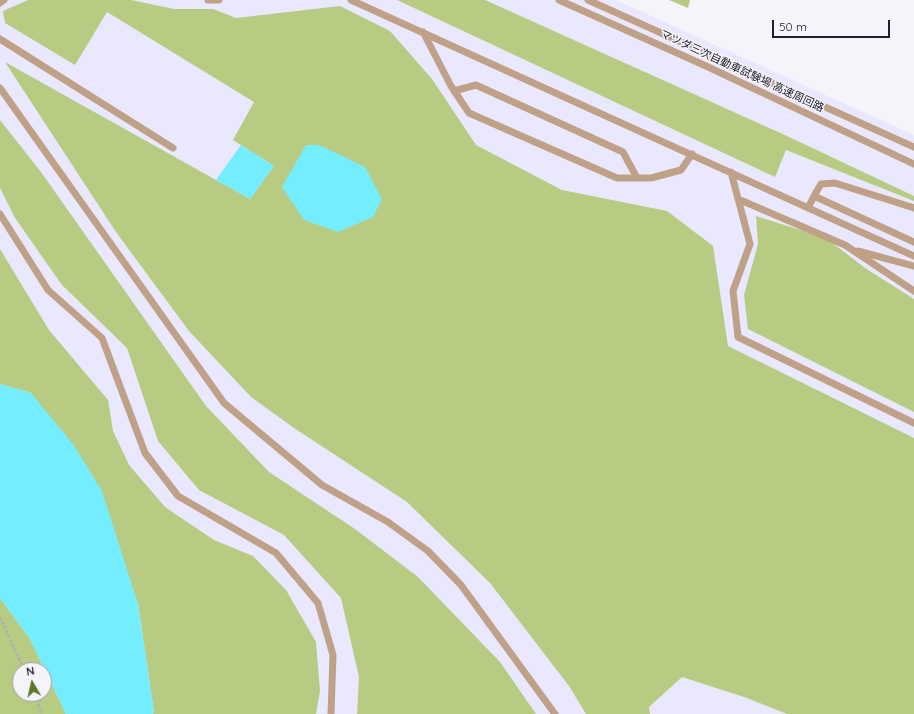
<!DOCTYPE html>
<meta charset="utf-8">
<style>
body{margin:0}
#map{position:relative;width:914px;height:714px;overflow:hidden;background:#f5f4fb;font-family:Quicksand,sans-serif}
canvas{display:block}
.north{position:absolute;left:12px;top:662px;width:40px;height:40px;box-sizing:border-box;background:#f5f4fb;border:1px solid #a09fa8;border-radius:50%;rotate:351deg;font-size:11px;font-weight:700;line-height:16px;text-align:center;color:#21202b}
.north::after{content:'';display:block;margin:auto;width:14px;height:18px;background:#5d7629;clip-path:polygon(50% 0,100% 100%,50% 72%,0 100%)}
.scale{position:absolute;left:772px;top:20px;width:118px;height:18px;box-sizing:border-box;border:2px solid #21202b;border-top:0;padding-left:5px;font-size:12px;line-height:14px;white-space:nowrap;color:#21202b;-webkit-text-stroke:3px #f5f4fb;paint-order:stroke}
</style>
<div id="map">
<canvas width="914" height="714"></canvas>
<div class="north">N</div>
<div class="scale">50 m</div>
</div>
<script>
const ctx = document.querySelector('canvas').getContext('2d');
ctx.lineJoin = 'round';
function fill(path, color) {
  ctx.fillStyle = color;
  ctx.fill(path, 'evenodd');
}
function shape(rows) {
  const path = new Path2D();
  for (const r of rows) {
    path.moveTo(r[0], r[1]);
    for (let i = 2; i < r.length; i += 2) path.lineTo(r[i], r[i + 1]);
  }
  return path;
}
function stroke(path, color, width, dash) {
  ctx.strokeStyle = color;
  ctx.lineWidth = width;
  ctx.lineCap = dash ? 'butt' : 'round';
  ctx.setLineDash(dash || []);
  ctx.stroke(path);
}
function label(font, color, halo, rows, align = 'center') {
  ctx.font = font + ' Quicksand,"Noto Sans JP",sans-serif';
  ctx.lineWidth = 3;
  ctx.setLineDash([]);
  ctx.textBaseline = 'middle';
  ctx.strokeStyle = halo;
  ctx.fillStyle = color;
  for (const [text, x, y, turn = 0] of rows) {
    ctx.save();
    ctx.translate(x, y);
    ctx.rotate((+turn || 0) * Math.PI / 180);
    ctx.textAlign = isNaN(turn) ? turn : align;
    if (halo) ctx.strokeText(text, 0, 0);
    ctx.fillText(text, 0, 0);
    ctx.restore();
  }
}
fill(shape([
 [0,0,616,0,914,135,914,714,0,714],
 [20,670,44,670,44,694,20,694]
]), '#eae8fe');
fill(shape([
 [28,0,131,0,174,9,213,9,236,18,340,6,390,31,432,79,476,145,562,190,667,211,713,246,728,346,914,438,914,714,787,714,747,698,682,677,649,707,650,714,586,714,569,686,490,583,407,502,294,428,251,397,189,331,116,232,5,62,250,199,274,166,233,140,254,102,107,12,75,65,5,23,3,11],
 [397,0,485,0,787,136,914,196,914,201,786,150,775,177],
 [669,0,690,0,688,8],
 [0,120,41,172,206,406,269,472,355,529,418,577,500,662,536,714,357,714,359,677,341,598,284,535,199,490,158,441,127,348,62,285,15,218,0,188],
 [756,216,826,238,865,268,914,299,914,412,748,329,744,295,758,244],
 [0,249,49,330,108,400,113,431,129,465,165,507,214,540,253,556,286,590,316,642,320,691,316,714,152,714,154,712,138,604,124,563,31,393,0,384],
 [0,598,30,639,66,714,0,714],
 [20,670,44,670,44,694,20,694]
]), '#b8cb82');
fill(shape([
 [241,145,274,166,250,199,216,180],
 [306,145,319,145,365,167,382,199,373,217,338,232,304,220,282,187],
 [0,384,31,393,73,444,102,491,138,604,154,712,152,714,66,714,30,639,0,598]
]), '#74edff');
stroke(shape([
 [0,617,24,670],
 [36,694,41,714]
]), '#afaeb6', 2.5, [3, 2]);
stroke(shape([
 [208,0,219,0],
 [351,0,914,256],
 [559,0,706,66,914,164],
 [588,0,914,147],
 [0,3,4,0],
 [423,32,451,86,469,113,617,178,651,178,681,170,692,154],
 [0,39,173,148],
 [0,88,224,403,322,485,388,522,428,551,461,585,555,714],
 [454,91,476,85,623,152,637,178],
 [731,172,750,244,733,291,738,337,914,423],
 [814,196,821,184,835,183,914,208],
 [738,199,845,245,914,291],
 [808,208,814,196,914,242],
 [0,214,48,290,102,338,145,453,178,496,276,553,318,603,333,655,331,714],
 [858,251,914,266]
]), '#bfa188', 7);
label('11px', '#21202b', '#f5f4fb', [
 ["マツダ三次自動車試験場 高速周回路",742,71,25]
]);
</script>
